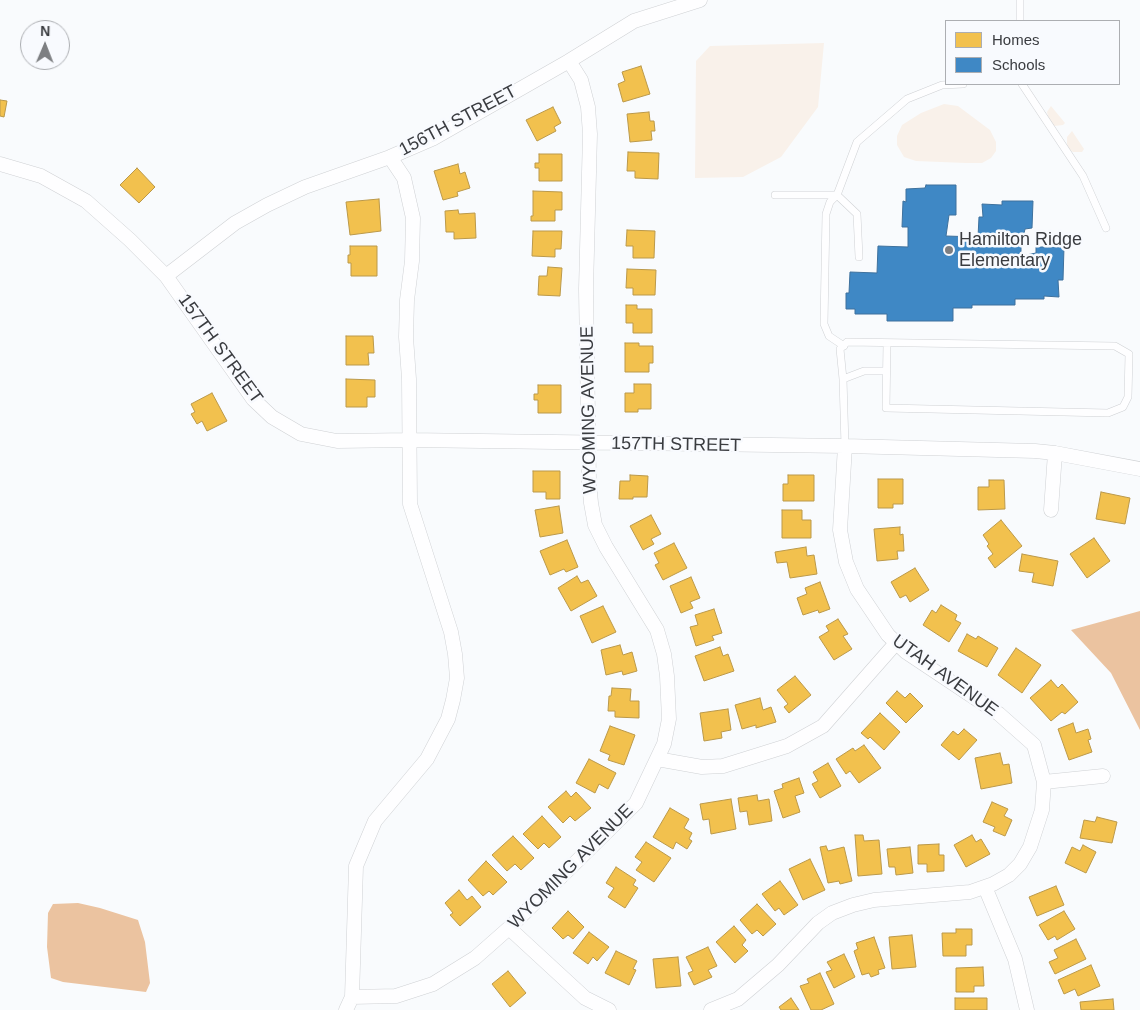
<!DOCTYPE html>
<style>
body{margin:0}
#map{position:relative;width:1140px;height:1010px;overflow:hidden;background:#f9fbfd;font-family:Arial,sans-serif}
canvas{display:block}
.legend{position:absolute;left:945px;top:20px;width:175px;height:65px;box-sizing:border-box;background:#f8fafe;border:1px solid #acaeb2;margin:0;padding:6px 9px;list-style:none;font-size:15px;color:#3a3c40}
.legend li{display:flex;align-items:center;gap:10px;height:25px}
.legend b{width:25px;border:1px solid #acaeb2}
.north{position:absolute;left:20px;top:20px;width:50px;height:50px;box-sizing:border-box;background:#f8fafe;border:1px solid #acaeb2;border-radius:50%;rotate:1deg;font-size:14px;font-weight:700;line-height:20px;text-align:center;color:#3a3c40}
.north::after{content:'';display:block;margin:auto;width:18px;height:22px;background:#7d7f82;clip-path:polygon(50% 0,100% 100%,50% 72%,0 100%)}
</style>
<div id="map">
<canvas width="1140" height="1010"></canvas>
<ul class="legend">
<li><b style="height:14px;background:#f2c14e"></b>Homes</li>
<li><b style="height:14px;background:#3f88c5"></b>Schools</li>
</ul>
<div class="north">N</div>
</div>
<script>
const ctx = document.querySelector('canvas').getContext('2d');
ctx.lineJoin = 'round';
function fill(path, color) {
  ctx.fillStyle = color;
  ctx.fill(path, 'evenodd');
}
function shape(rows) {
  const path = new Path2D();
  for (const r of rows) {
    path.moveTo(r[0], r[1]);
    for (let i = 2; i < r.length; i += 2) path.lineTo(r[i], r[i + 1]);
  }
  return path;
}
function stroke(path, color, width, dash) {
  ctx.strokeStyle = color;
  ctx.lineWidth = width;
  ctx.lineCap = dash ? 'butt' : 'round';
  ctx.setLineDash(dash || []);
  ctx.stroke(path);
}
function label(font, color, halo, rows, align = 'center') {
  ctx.font = font + ' Arial,sans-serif';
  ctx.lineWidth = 5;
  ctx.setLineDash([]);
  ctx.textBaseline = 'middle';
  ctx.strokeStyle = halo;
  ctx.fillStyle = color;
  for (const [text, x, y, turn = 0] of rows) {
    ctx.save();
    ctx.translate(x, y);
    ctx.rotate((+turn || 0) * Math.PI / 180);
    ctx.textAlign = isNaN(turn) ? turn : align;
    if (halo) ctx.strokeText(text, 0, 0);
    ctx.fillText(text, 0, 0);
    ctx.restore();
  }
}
fill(shape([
 [824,43,818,107,781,157,743,177,695,178,696,61,710,46],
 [944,104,958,106,990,130,996,142,996,151,991,158,982,163,966,163,916,161,904,157,897,145,897,136,902,125,921,113],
 [1051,106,1065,123,1063,125,1054,126,1050,123,1047,112],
 [1072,131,1084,149,1082,152,1073,152,1069,149,1067,144,1067,137]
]), '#f9f1ea');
fill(shape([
 [1140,611,1140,730,1111,673,1071,630],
 [78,903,100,908,138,920,145,942,150,983,146,992,63,982,51,978,47,947,48,913,53,904]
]), '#ebc3a0');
const homes = shape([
 [641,66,650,94,623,102,618,84,625,81,622,72,641,66],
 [0,100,7,101,4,117,0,116,0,100],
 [553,107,561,123,554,127,556,131,537,141,526,120,553,107],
 [649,112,650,121,654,121,655,131,651,131,652,140,630,142,627,114,649,112],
 [628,152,659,153,658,179,635,178,635,171,627,171,628,152],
 [539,154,562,154,562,181,539,181,539,168,535,168,535,163,539,163,539,154],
 [458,164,460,174,465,172,470,188,457,192,458,196,443,200,434,171,458,164],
 [137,168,155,187,139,203,120,185,137,168],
 [533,191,562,192,562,210,555,210,555,221,531,221,531,216,533,216,533,191],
 [379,199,381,231,350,235,346,202,379,199],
 [458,210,459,214,475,213,476,238,454,239,454,232,446,232,445,211,458,210],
 [627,230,655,231,654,258,633,258,633,246,626,246,627,230],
 [533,231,562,231,561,249,555,249,555,257,532,256,533,231],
 [350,246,377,246,377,276,351,276,351,263,348,263,348,255,350,255,350,246],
 [548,267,562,268,560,296,538,295,539,276,547,276,548,267],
 [627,269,656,270,655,295,633,295,633,288,626,288,627,269],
 [626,305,637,305,637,309,652,309,652,333,633,333,633,323,626,323,626,305],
 [346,336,373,336,374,353,368,353,369,365,346,365,346,336],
 [625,343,639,343,639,346,653,346,653,363,649,363,649,372,625,372,625,343],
 [346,379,375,380,375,397,367,397,367,407,346,407,346,379],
 [634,384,651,384,651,409,638,409,638,412,625,412,625,393,634,393,634,384],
 [538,385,561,385,561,413,538,413,538,400,534,400,534,394,538,394,538,385],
 [212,393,227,421,207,431,202,421,197,424,191,414,195,412,191,404,212,393],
 [533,471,560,471,560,499,546,499,546,492,533,492,533,471],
 [630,475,648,476,647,497,633,497,633,499,619,499,620,481,630,481,630,475],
 [788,475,814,475,814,501,783,501,783,484,788,484,788,475],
 [878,479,903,479,903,504,893,504,893,508,878,508,878,479],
 [989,480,1004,480,1005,509,978,510,978,487,989,487,989,480],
 [1101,492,1130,498,1125,524,1096,519,1101,492],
 [559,506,563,533,540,537,535,510,559,506],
 [782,510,802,510,802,520,811,520,811,538,782,538,782,510],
 [651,515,661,534,651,539,654,544,643,550,630,526,651,515],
 [1001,520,1022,546,995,568,988,558,993,554,987,546,989,544,983,535,1001,520],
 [900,527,900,535,903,534,904,551,897,551,898,559,877,561,874,529,900,527],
 [1094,538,1110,561,1087,578,1070,554,1094,538],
 [567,540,578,567,566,572,564,569,550,575,540,551,567,540],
 [674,543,687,568,663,580,655,565,659,563,654,553,674,543],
 [806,547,807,556,814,555,817,574,790,578,787,562,777,563,775,552,806,547],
 [1022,554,1058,561,1053,586,1032,582,1034,573,1019,571,1022,554],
 [915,568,929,590,910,602,906,595,900,598,891,582,915,568],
 [577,576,581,583,588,580,597,596,571,611,558,588,577,576],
 [691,577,700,598,690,602,693,608,681,613,670,586,691,577],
 [820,582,830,609,819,613,818,610,803,615,797,598,807,594,805,588,820,582],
 [941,605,957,615,955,620,961,623,949,642,923,625,932,610,936,613,941,605],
 [603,606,616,632,592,643,580,616,603,606],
 [714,609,722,633,712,636,714,640,696,646,690,627,698,625,695,615,714,609],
 [838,619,848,634,843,636,852,649,834,660,819,637,829,631,826,626,838,619],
 [967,634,976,639,978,636,998,648,987,667,958,651,967,634],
 [620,645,623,655,632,652,637,671,623,675,622,671,606,675,601,650,620,645],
 [720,647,723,656,728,654,734,671,704,681,695,656,720,647],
 [1016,648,1041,665,1022,693,998,675,1016,648],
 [795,676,811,695,789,713,784,707,788,704,777,690,795,676],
 [1051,680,1058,688,1062,684,1078,702,1065,714,1062,712,1051,721,1030,698,1051,680],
 [612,688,631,689,630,701,639,701,639,718,615,717,615,711,608,711,609,696,611,696,612,688],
 [897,691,905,698,910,693,923,706,906,723,886,703,897,691],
 [760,698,763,710,771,707,776,722,756,728,756,725,742,729,735,705,760,698],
 [728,709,731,730,721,732,722,738,704,741,700,713,728,709],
 [880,713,900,732,884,750,870,737,868,739,861,733,880,713],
 [1073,723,1076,733,1088,729,1091,739,1088,740,1092,752,1069,760,1058,729,1073,723],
 [610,726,635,735,624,765,608,760,610,755,600,751,610,726],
 [964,729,977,740,959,760,941,745,953,731,958,735,964,729],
 [864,745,881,768,859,783,850,771,846,774,836,759,853,748,855,751,864,745],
 [1000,753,1003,765,1009,764,1012,783,981,789,975,758,1000,753],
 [589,759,616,773,608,789,599,784,595,793,576,783,589,759],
 [828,763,841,786,820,798,812,784,818,781,813,772,828,763],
 [799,778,804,793,795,796,800,812,783,818,774,791,783,788,782,784,799,778],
 [566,791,571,797,576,792,591,808,575,821,570,816,563,823,548,807,566,791],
 [757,795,758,801,769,799,772,821,749,825,747,811,740,812,738,798,757,795],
 [731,799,736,829,711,834,709,819,703,820,700,804,731,799],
 [992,802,1008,809,1004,816,1012,820,1005,836,993,831,995,827,983,822,992,802],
 [670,808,689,819,684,828,692,833,689,839,692,841,687,849,676,842,673,849,653,837,670,808],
 [542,816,561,837,549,848,544,843,538,849,523,834,542,816],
 [1097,817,1117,822,1112,843,1080,838,1084,820,1095,822,1097,817],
 [855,835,863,835,864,841,879,840,882,874,858,876,855,835],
 [972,835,976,842,981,839,990,854,966,867,954,845,972,835],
 [513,836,534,858,521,870,515,864,507,871,492,855,513,836],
 [646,842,671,858,654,882,636,870,642,862,635,857,646,842],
 [939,844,939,855,944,855,944,871,927,872,927,864,918,864,918,845,939,844],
 [1083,845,1096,852,1086,873,1065,863,1072,847,1080,851,1083,845],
 [826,846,828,851,844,847,852,881,840,884,839,881,828,883,820,847,826,846],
 [910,847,913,873,896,875,895,867,889,867,887,849,910,847],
 [810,859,825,890,803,900,789,869,810,859],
 [486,861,507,882,493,895,489,891,483,896,468,880,486,861],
 [616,867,636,880,633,885,638,888,625,908,608,897,614,888,606,883,616,867],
 [780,881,798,905,784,915,779,908,775,911,762,894,780,881],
 [1056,886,1064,905,1037,916,1029,897,1056,886],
 [459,890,467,900,472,896,481,907,460,926,450,915,453,913,445,903,459,890],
 [757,904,776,924,763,936,757,930,752,934,740,920,757,904],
 [568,911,584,927,573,939,568,935,563,939,552,928,568,911],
 [1064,911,1075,929,1057,940,1055,936,1048,940,1039,925,1064,911],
 [734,926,746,940,742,945,748,951,735,963,716,942,734,926],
 [956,929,972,929,972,945,966,945,966,956,943,956,942,933,956,933,956,929],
 [589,932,609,947,597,961,593,957,588,964,573,953,589,932],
 [912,935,916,967,892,969,889,937,912,935],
 [874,937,885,968,878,970,879,974,871,977,869,973,862,975,854,951,858,949,856,943,874,937],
 [1076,939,1086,959,1055,974,1049,962,1058,958,1054,950,1076,939],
 [708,947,717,966,708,970,712,977,694,985,688,973,693,971,686,957,708,947],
 [616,951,637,961,633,969,636,970,629,985,605,973,616,951],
 [844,954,855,977,834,988,826,972,832,970,827,962,844,954],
 [678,957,681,986,656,988,653,959,678,957],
 [1091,965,1100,986,1078,996,1075,989,1064,994,1058,980,1091,965],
 [983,967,984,986,974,986,974,992,956,992,956,968,983,967],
 [508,971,526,993,510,1007,492,984,508,971],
 [820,973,834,1004,821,1010,811,1010,800,986,809,983,807,979,820,973],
 [791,998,799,1010,781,1010,779,1007,791,998],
 [955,998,987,998,987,1010,955,1010,955,998],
 [1113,999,1114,1010,1081,1010,1080,1002,1113,999]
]);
fill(homes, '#f2c14e');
stroke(homes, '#bb994a', 1);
const schools = shape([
 [926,185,956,185,956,215,949,215,946,236,978,237,979,217,983,217,982,204,1002,205,1002,201,1033,201,1032,228,1025,229,1021,247,1021,256,1036,253,1036,247,1064,247,1063,280,1058,280,1059,297,1044,296,1044,299,1015,299,1015,305,972,305,972,308,953,308,953,321,887,321,887,314,855,314,855,309,846,309,846,293,849,293,850,272,877,273,878,246,908,247,908,227,902,227,903,201,906,202,906,189,925,188,926,185]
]);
fill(schools, '#3f88c5');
stroke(schools, '#3e719d', 1);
const lane = shape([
 [1020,21,1020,0],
 [1022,84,1083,176,1106,228],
 [775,195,837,195,857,214,859,257],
 [844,346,829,336,824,324,826,214,830,202,837,195,857,142,907,99,942,85,963,84],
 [843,379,864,371,886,371],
 [845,446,843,379,840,349,847,342,1115,346,1129,354,1128,397,1123,407,1108,413,886,408,887,343]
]);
const street = shape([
 [0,164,41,176,86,201,130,240,166,276,253,399,272,417,301,434,337,441,409,440,845,446,1035,451,1055,453,1140,469],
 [166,276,235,223,267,205,305,187,390,157,434,138,569,61,634,21,700,0],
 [1051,510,1055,453],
 [657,759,702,767,723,766,787,746,823,726,896,643],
 [1044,782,1103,776],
 [985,887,1015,959,1027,1010],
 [509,928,585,998,609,1010],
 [352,997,396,996,433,984,475,958,509,928,636,803,664,744,669,719,667,676,664,654,657,630,606,547,595,525,591,503,589,481,586,289,590,134,588,107,581,80,569,61],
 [346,1010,352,997,356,866,375,821,427,759,448,719,453,700,457,678,455,654,451,632,410,504,409,379,406,337,407,300,412,261,413,218,404,178,390,157],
 [711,1010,738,999,778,965,818,923,832,913,853,905,874,900,970,892,993,884,1009,875,1020,864,1030,847,1042,810,1044,782,1034,745,999,714,906,652,888,635,857,589,846,562,840,530,845,446]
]);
stroke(lane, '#cfd1d4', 8);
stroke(street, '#cfd1d4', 15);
stroke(lane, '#fefeff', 7);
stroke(street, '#fefeff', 14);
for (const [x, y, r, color] of [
 [949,250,5,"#7d7f82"]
]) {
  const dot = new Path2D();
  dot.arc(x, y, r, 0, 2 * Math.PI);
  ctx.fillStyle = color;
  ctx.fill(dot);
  stroke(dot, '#f8fafe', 2);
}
label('18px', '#3a3c40', '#f8fafe', [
 ["156TH STREET",458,121,-28],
 ["157TH STREET",220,349,54],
 ["WYOMING AVENUE",589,410,-91],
 ["157TH STREET",676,445,1],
 ["UTAH AVENUE",945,676,36],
 ["WYOMING AVENUE",571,867,-45]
]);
label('18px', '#3a3c40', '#f8fafe', [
 ["Hamilton Ridge",959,240],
 ["Elementary",959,261]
], 'left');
</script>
